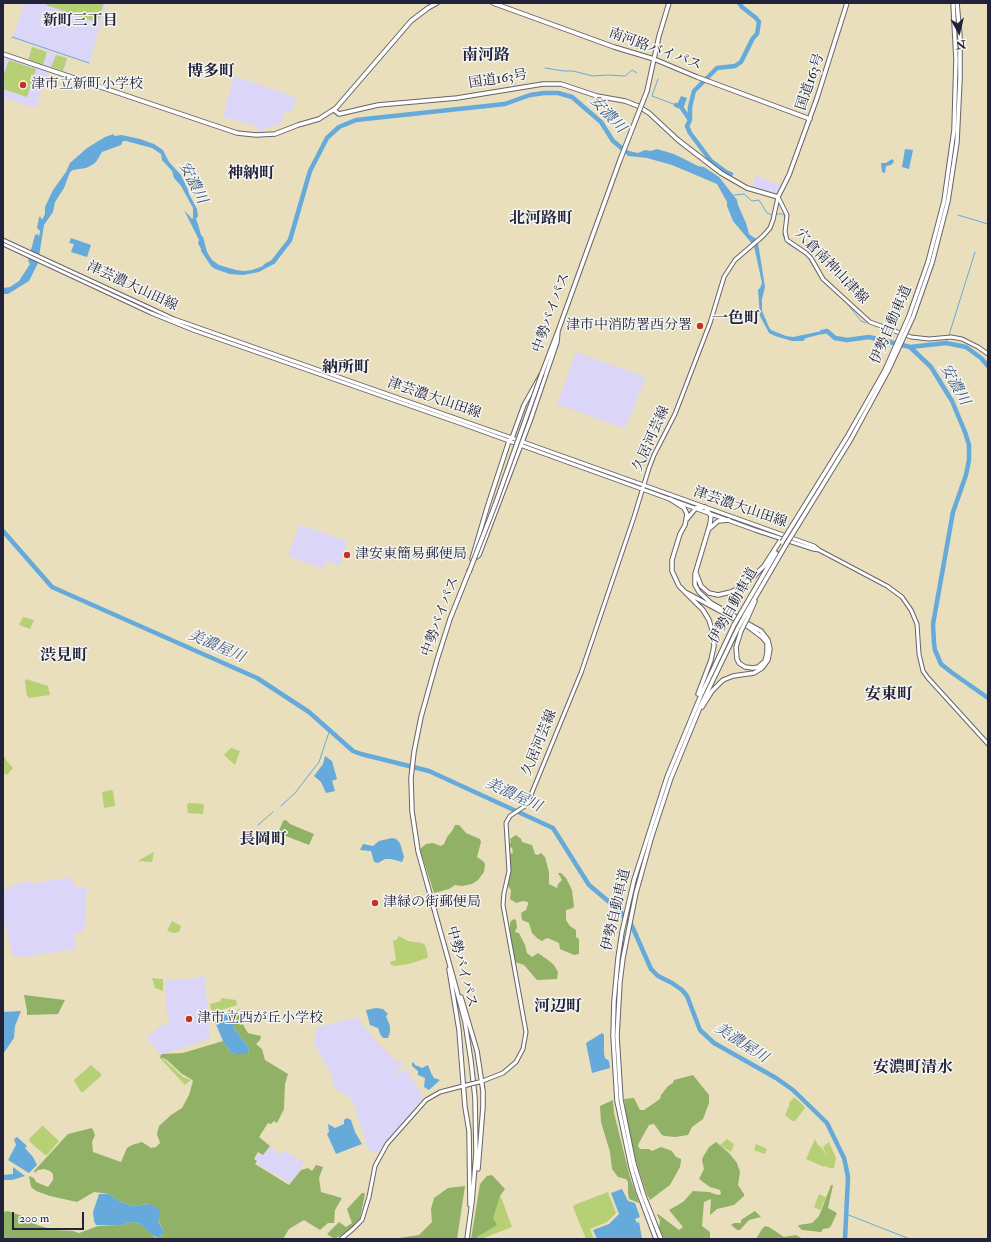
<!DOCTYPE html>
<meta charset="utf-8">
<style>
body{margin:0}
#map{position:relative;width:991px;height:1242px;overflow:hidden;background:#e9dfbc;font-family:"IM FELL Double Pica",serif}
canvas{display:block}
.frame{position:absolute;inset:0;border:4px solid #22223b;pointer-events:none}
.north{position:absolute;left:939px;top:12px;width:40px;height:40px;-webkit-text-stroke:3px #f6f6f2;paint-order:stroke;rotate:172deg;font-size:11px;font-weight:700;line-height:16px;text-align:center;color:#22223b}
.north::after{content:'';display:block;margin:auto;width:14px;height:18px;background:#22223b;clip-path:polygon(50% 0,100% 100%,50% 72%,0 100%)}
.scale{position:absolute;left:12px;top:1212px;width:72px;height:18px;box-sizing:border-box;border:2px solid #22223b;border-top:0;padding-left:5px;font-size:12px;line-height:14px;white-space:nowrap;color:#22223b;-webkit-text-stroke:3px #f6f6f2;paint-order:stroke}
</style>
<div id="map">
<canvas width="991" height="1242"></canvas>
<div class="frame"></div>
<div class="north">N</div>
<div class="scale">200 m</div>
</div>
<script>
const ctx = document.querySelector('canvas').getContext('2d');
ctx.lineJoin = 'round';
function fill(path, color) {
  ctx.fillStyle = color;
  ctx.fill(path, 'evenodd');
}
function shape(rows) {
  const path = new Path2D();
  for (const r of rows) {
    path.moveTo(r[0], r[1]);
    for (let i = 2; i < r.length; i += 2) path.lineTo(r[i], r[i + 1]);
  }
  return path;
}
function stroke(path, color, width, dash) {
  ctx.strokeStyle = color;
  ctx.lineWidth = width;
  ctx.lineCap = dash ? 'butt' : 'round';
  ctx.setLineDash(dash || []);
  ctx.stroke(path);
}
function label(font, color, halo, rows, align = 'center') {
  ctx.font = font + ' "IM FELL Double Pica","Noto Serif JP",serif';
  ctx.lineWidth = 3;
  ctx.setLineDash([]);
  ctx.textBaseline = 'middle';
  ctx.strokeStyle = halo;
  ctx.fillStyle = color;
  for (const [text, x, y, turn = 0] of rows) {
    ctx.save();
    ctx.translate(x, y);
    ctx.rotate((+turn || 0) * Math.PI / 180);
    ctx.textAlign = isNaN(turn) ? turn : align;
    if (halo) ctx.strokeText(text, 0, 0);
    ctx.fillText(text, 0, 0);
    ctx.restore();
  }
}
fill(shape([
 [24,3,107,3,89,63,13,37],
 [32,46,68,58,63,73,27,61],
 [6,57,48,71,36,108,3,98,3,65],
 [234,76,284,93,297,99,291,112,284,111,282,123,275,126,263,128,263,134,258,134,257,126,223,117],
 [756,176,764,179,782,185,777,192,774,193,752,187],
 [576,352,646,377,625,429,557,404],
 [300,525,348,541,340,566,327,561,323,569,288,556],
 [70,877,77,888,87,887,85,926,83,932,74,933,76,949,22,957,14,956,12,954,3,917,3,891,23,881,36,883],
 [204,976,205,977,210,1039,160,1055,156,1048,148,1040,148,1037,160,1026,171,1022,167,1015,165,980,183,980],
 [359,1018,361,1024,382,1047,396,1061,403,1062,404,1064,396,1072,398,1074,403,1069,407,1070,423,1096,423,1098,413,1108,413,1111,377,1153,366,1148,367,1146,353,1102,346,1095,335,1088,331,1074,314,1043,317,1027,344,1021,346,1019],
 [271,1146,276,1152,282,1155,285,1151,298,1158,295,1162,297,1163,301,1159,304,1160,302,1167,291,1183,256,1164,258,1161,255,1159,258,1153,263,1155]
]), '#dbd6f7');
fill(shape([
 [47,3,104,3,99,19,93,21,46,5],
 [32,47,47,52,43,65,28,60],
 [56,55,67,58,63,71,51,67],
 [9,60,36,69,27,97,3,89,5,82,3,81,3,77],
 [23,617,34,620,30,629,19,625],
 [26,679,48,686,50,695,29,698,27,696,25,681],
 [231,748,240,751,235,765,224,755],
 [3,754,6,760,13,768,7,775,3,773],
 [111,790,113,791,115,806,104,808,102,792],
 [189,803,204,804,203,814,188,813,187,805],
 [154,852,152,862,139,861,139,860],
 [172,921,181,926,179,932,174,933,167,931],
 [399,936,408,941,422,943,425,945,428,956,427,958,409,964,395,966,391,965,390,962,396,960,393,941,396,940],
 [152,978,163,979,163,991,155,988],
 [221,998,236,1000,237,1005,212,1013,210,1004,221,1001],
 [161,1059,163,1059,166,1061,183,1077,191,1080,185,1085],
 [91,1065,101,1074,101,1076,83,1092,81,1092,74,1081,75,1079],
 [794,1097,803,1105,805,1108,795,1121,792,1121,785,1115,789,1106,789,1103],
 [42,1126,43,1126,59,1141,47,1155,45,1155,30,1142,29,1139],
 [727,1139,734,1144,731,1152,720,1145],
 [815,1139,818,1145,822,1148,827,1157,823,1147,829,1142,836,1158,834,1168,829,1168,825,1166,824,1167,806,1159],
 [756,1144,767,1149,765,1154,754,1150],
 [608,1192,616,1213,607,1222,590,1229,594,1239,586,1239,573,1207,574,1205],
 [819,1194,826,1197,820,1210,814,1207],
 [501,1197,512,1227,481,1239,476,1239,481,1203]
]), '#b7d075');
fill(shape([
 [286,820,290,824,314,834,309,845,278,833,283,821],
 [455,825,459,825,466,833,480,839,481,842,477,857,483,861,485,864,484,872,478,880,472,884,462,886,455,885,449,889,434,893,420,849,426,844,433,843,441,846,444,844,447,837,452,831],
 [516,835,521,839,522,842,532,845,535,854,538,855,541,853,545,857,549,872,549,884,557,888,558,884,562,880,558,873,561,873,566,878,572,890,574,906,573,908,566,910,566,920,570,926,576,930,576,937,579,939,579,954,574,955,560,949,559,943,550,939,547,938,542,941,537,938,532,933,529,923,522,920,521,913,526,910,528,904,528,902,523,901,516,903,510,899,511,890,508,886,511,869,509,854,513,853,512,848,508,846,508,843,511,843,510,839],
 [514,919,516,920,517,927,515,932,519,933,525,945,527,953,532,957,538,953,548,960,554,965,558,972,557,979,537,980,524,965,515,962,510,937,510,924,511,921],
 [24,995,65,1000,58,1014,27,1015,27,1011],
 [230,1009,234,1013,239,1009,242,1013,242,1023,248,1033,261,1036,260,1040,256,1044,262,1049,265,1060,288,1074,285,1084,284,1109,277,1123,274,1121,271,1124,268,1123,259,1137,270,1146,263,1155,258,1152,254,1159,257,1161,255,1164,289,1185,301,1170,308,1168,312,1171,316,1165,323,1167,319,1178,321,1192,342,1198,335,1210,334,1223,328,1223,320,1230,304,1220,289,1229,283,1239,159,1239,164,1231,149,1204,133,1206,121,1202,109,1194,94,1192,77,1202,50,1196,36,1191,31,1187,29,1176,34,1178,36,1182,48,1187,53,1180,53,1174,50,1171,44,1169,38,1170,35,1173,34,1171,68,1134,92,1128,95,1135,92,1142,93,1152,121,1162,127,1148,132,1145,142,1142,151,1148,156,1147,160,1143,157,1134,159,1126,171,1115,182,1108,189,1095,193,1081,191,1079,182,1074,167,1060,163,1058,161,1059,160,1056,162,1054,183,1053,223,1041,231,1053,235,1054,248,1054,249,1048,235,1030,233,1021,228,1012],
 [693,1075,709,1095,709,1103,703,1119,692,1127,688,1135,675,1137,665,1136,662,1135,654,1124,649,1125,639,1143,638,1146,640,1149,649,1149,652,1151,661,1147,672,1151,676,1157,681,1159,681,1161,680,1167,670,1185,650,1200,647,1195,636,1161,626,1116,624,1099,634,1098,640,1110,644,1110,660,1099,661,1095,668,1086,673,1083,674,1080],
 [613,1100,614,1113,630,1177,639,1203,629,1199,628,1193,628,1182,626,1179,618,1177,612,1169,610,1152,601,1122,600,1106],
 [716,1142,729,1153,737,1163,740,1172,738,1185,744,1194,744,1196,734,1205,717,1209,710,1215,711,1199,704,1202,702,1226,710,1232,710,1239,664,1239,659,1228,660,1220,657,1215,658,1214,679,1230,683,1227,669,1210,683,1202,693,1191,709,1192,718,1195,721,1194,720,1190,710,1187,699,1179,704,1169,702,1160,703,1157,709,1147],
 [492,1175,505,1189,500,1196,493,1218,497,1225,477,1237,477,1239,471,1239,480,1184,487,1176],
 [831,1185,833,1185,828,1208,837,1213,831,1226,829,1228,823,1229,821,1232,802,1230,798,1226,799,1225,812,1223,819,1216],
 [465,1186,457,1239,392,1239,419,1235,432,1222,431,1209,434,1198,448,1188],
 [362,1193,364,1193,365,1194,360,1218,356,1225,346,1233,334,1239,327,1234,339,1222,346,1227,352,1223,347,1209],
 [8,1211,25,1217,37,1225,54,1230,73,1231,79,1233,98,1226,119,1226,132,1222,140,1224,157,1239,3,1239,3,1212],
 [755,1211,761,1217,749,1220,740,1230,737,1230,731,1225,734,1223,741,1223,741,1220],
 [765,1226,769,1227,784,1237,796,1235,803,1239,756,1239,762,1229]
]), '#91b266');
fill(shape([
 [681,96,687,98,683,109,686,111,684,112,680,108,676,107],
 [114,134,114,136,122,135,140,139,154,144,163,150,169,162,181,175,188,190,189,194,197,209,198,216,196,219,198,224,201,235,203,237,207,252,212,260,219,265,236,270,244,271,252,270,263,266,264,264,273,263,269,265,268,267,259,272,243,275,230,274,215,269,211,266,201,251,201,249,198,243,199,240,184,210,192,219,193,218,193,208,181,186,174,178,172,171,162,160,161,154,152,148,126,141,123,141,121,145,102,152,96,162,92,165,86,168,73,170,70,172,64,188,55,202,53,212,44,225,38,263,29,281,8,294,3,294,3,288,10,287,19,281,30,264,28,261,35,235,38,234,39,237,40,231,37,228,39,218,40,216,42,220,45,214,45,207,53,190,66,172,70,163,87,148,105,137],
 [618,144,629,151,638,153,645,150,651,151,657,149,674,154,698,166,704,167,719,177,737,200,738,205,746,223,749,234,756,239,758,243,765,287,762,299,762,311,769,327,771,330,786,336,793,337,827,330,826,333,806,338,803,341,792,341,775,336,769,333,760,316,758,290,760,288,762,283,754,246,733,221,727,206,727,202,717,184,672,165,647,158,628,156,626,154],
 [905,149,913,150,909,169,902,167],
 [892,159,894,161,893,163,891,165,886,166,885,173,882,172,881,163,886,163],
 [71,238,91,245,87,257,71,252,74,244,69,243],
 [325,756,332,761,337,779,332,781,335,791,326,793,321,782,314,776,323,764],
 [392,838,396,839,400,843,404,857,402,862,391,859,385,859,378,863,374,862,371,851,360,850,363,844,373,846,379,841],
 [376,1008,383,1009,388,1014,386,1016,390,1026,390,1032,388,1038,383,1038,380,1034,378,1028,370,1025,366,1010],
 [21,1011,15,1026,14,1038,3,1054,3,1012],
 [226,1012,229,1013,233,1021,235,1030,249,1048,248,1054,235,1054,231,1053,223,1041,215,1022],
 [602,1033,604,1035,604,1054,605,1058,609,1061,610,1068,592,1073,586,1043],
 [413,1062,415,1065,422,1068,428,1065,431,1073,434,1078,440,1080,429,1090,424,1087,425,1078,418,1075,418,1071,412,1066,412,1063],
 [347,1118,351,1120,355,1132,362,1144,336,1154,327,1134,329,1132,328,1124,335,1128,344,1124,344,1120],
 [17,1137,27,1146,25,1148,33,1157,37,1165,29,1173,8,1160,16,1145,14,1139],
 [13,1167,25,1176,12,1180,3,1180,3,1175,13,1174],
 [622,1189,628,1201,635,1203,640,1217,635,1219,637,1223,639,1222,642,1239,597,1239,593,1230,609,1224,619,1214,611,1193],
 [99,1194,109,1194,121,1202,133,1206,149,1204,159,1209,160,1213,158,1221,164,1231,159,1239,151,1234,140,1224,132,1222,119,1226,96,1225,94,1221,93,1212]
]), '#65aada');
stroke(shape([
 [12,37,89,63],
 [545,68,564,71,573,71,593,76,608,75,625,76,632,70,637,73],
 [658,79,652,96,676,105],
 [734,195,744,194,752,201,759,200,767,213,772,215],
 [777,214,784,214,785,223,783,235,787,243,807,256,821,279,830,288],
 [958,215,988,224],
 [846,302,861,321,866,323],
 [949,335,975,252],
 [946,343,947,339],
 [281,806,295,793,319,762,330,729],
 [258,825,273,812],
 [846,1214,910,1239]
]), '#65aada', 1);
stroke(shape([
 [676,105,681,107,690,120,687,126,690,133,711,161,726,172,731,174],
 [690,120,690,107,694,91,717,68,735,66,741,62,753,38,757,34,759,22,756,18,742,7,739,3],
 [267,265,273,262,290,240,310,171,327,138,339,127,356,120,505,104,530,95,544,93,558,93,572,97,601,122,613,141,624,150],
 [822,332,827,331,835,338,847,340,869,337,910,347,931,367,952,401,965,432,969,445,969,460,966,475,953,512,933,624,934,643,935,650,941,664,951,672,988,698],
 [910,347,946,343,966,347,981,358,988,366],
 [3,531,52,587,257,678,309,712,353,751,361,754,429,771,553,828,589,885,620,911,632,926,651,969,658,976,672,983,682,990,687,996,700,1030,714,1043,776,1078,793,1090,827,1123,844,1158,846,1167,848,1177,845,1239]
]), '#65aada', 4.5);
const secondary = shape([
 [778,197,787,215,785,232,787,240,806,253,811,258,823,279,870,322,911,337,929,339,951,337,962,339,978,347,988,354]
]);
const primary = shape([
 [3,240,174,319,512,438,814,546,819,550,887,586,902,597,911,610,917,624,919,654,923,671,928,678,988,744],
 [3,244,151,313,193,330,462,424,755,530,813,549,819,550],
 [480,1082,503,1073,516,1062,523,1049,526,1032,503,905,504,893,509,871,506,823,510,816,525,806,528,802,581,673,634,517,649,468,654,455,675,414,710,323,724,277,735,260,763,236,770,228,773,220,778,197],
 [341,1239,353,1229,362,1220,369,1197,375,1166,387,1144,426,1100,440,1092,467,1085]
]);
const trunk = shape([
 [493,3,614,47,654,59,697,77,810,119],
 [3,54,237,133,256,135,275,134,298,125,319,119,336,108,411,21,428,8,437,3],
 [647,91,659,36,669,3],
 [334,110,339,114,378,105,457,98,543,84,561,84,597,96,625,101,638,106,649,113,678,140,721,173,747,188,778,197,789,175,817,98,847,3],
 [475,558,479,555,530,421,557,342,558,331],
 [472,559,487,508,509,441,512,438,524,405,542,373,558,331,620,160],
 [449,969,459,1030,465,1107,469,1131,470,1205],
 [461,997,477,1051,483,1091,483,1107,478,1169],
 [467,1239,472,1202,476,1153,475,1098,471,1061,465,1022,455,984,418,851,412,811,411,778,414,752,421,717,437,660,450,619,470,569]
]);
const motorway = shape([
 [928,262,944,201,954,130,956,59,953,3],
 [932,263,948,201,957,142,960,79,960,37,957,3],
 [670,499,684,508,687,514,685,525,680,534,672,560,672,571,679,586,703,610,709,620,713,633,714,646,711,660,698,694],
 [687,519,696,508,705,507,711,516,710,524,695,574,695,585,699,592,711,603,761,631,768,640,770,649,768,660,762,668,754,673,733,676,723,680,712,691,702,707],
 [709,529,718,521,729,520],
 [696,573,701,586,709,593,718,595,731,592,739,588,754,576,764,566,780,541],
 [687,593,746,625,762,637,767,643,767,653,765,661,758,667,753,668,745,667,739,663,737,659,736,647,741,631],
 [741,613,776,553],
 [745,615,787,543],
 [748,617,755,601],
 [656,1239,638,1191,631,1167,617,1101,613,1036,614,1001,618,958,622,932,634,880,667,777,701,695,734,625],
 [661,1239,644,1196,634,1164,621,1100,617,1036,620,982,623,958,636,893,651,839,671,778,701,705,738,628]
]);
stroke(secondary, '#686468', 5);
stroke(primary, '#686468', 5);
stroke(trunk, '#686468', 5.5);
stroke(motorway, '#686468', 5.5);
stroke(secondary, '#fff', 3);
stroke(primary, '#fff', 3);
stroke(trunk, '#fff', 3.5);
stroke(motorway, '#fff', 3.5);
const primaryBridge = shape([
 [467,1085,479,1082]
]);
const trunkBridge = shape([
 [620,160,647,91],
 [469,572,495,505,542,373]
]);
const motorwayBridge = shape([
 [782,542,847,437,885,370,909,316,928,262],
 [787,543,851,439,888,371,913,317,932,263],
 [734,625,741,613],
 [738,628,745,615],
 [741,631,748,617]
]);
stroke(primaryBridge, '#686468', 5, []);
stroke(trunkBridge, '#686468', 5.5, []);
stroke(motorwayBridge, '#686468', 5.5, []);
stroke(primaryBridge, '#fff', 3);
stroke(trunkBridge, '#fff', 3.5);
stroke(motorwayBridge, '#fff', 3.5);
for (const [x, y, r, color] of [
 [23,85,4,"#c8321e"],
 [700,326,4,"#c8321e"],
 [347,555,4,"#c8321e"],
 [375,903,4,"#c8321e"],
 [189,1019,4,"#c8321e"]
]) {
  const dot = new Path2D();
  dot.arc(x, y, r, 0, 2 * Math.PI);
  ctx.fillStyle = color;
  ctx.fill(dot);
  stroke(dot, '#f6f6f2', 1.5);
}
label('14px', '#22223b', '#f6f6f2', [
 ["南河路バイパス",655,50,20],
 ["国道163号",498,80,-9],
 ["国道163号",811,82,-71],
 ["穴倉南神山津線",831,267,46],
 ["津芸濃大山田線",132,287,25],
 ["中勢バイパス",552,313,-70],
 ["伊勢自動車道",892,325,-67],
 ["津芸濃大山田線",434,399,19],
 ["久居河芸線",652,439,-66],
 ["津芸濃大山田線",740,508,19],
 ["伊勢自動車道",734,606,-61],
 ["中勢バイパス",441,617,-70],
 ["久居河芸線",540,743,-68],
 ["伊勢自動車道",617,910,-77],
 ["中勢バイパス",461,967,75]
]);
label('14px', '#22223b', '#f6f6f2', [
 ["津市立新町小学校",31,85],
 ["津市中消防署西分署",692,326,"right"],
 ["津安東簡易郵便局",355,555],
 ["津緑の街郵便局",383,903],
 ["津市立西が丘小学校",197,1019]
], 'left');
label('bold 15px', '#22223b', '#f6f6f2', [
 ["新町三丁目",80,22]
]);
label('italic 15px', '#3d587b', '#f6f6f2', [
 ["安濃川",607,115,47],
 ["安濃川",192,183,63],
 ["安濃川",954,385,61],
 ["美濃屋川",216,647,24],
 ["美濃屋川",513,796,25],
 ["美濃屋川",741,1044,33]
]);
label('bold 16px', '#22223b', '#f6f6f2', [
 ["南河路",486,57],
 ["博多町",211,73],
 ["神納町",251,175],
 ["北河路町",541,220],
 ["一色町",736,320],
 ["納所町",346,369],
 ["渋見町",64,657],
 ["安東町",889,696],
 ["長岡町",263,841],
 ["河辺町",558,1008],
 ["安濃町清水",913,1069]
]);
</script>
